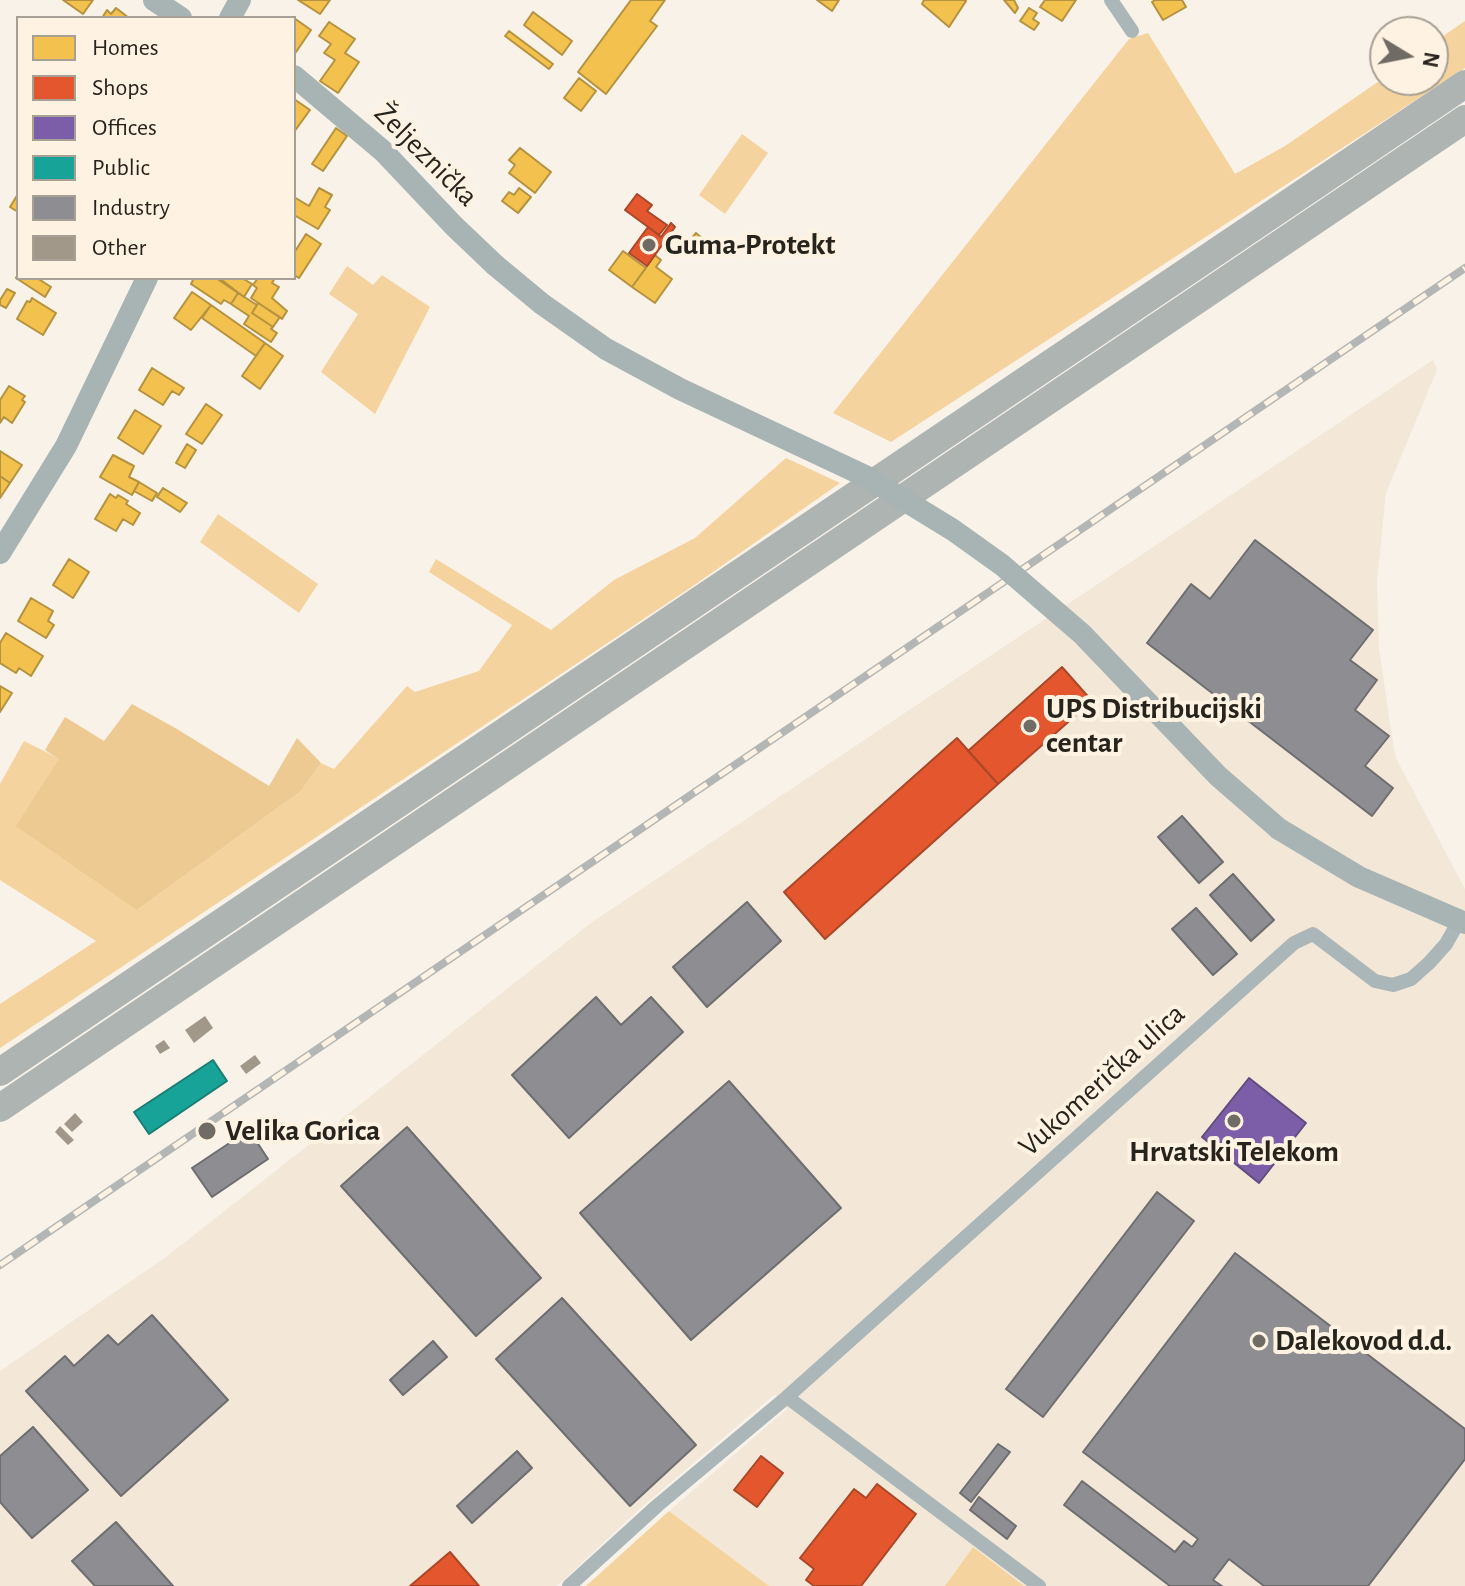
<!DOCTYPE html>
<meta charset="utf-8">
<style>
body{margin:0}
#map{position:relative;width:1465px;height:1586px;overflow:hidden;background:#f8f2e9;font-family:"Alegreya Sans",sans-serif}
canvas{display:block}
.legend{position:absolute;left:16px;top:16px;width:280px;height:264px;box-sizing:border-box;background:#fef3e3;border:2px solid #a8a094;margin:0;padding:10px 14px;list-style:none;font-size:24px;color:#27231d}
.legend li{display:flex;align-items:center;gap:16px;height:40px}
.legend b{width:40px;border:2px solid #a8a094}
.north{position:absolute;left:1369px;top:16px;width:80px;height:80px;box-sizing:border-box;background:#fef3e3;border:2px solid #a8a094;border-radius:50%;rotate:100deg;font-size:22px;font-weight:700;line-height:32px;text-align:center;color:#27231d}
.north::after{content:'';display:block;margin:auto;width:28px;height:36px;background:#706b64;clip-path:polygon(50% 0,100% 100%,50% 72%,0 100%)}
</style>
<div id="map">
<canvas width="1465" height="1586"></canvas>
<ul class="legend">
<li><b style="height:22px;background:#f2c14e"></b>Homes</li>
<li><b style="height:22px;background:#e4572e"></b>Shops</li>
<li><b style="height:22px;background:#7b5ea7"></b>Offices</li>
<li><b style="height:22px;background:#17a398"></b>Public</li>
<li><b style="height:22px;background:#8d8d92"></b>Industry</li>
<li><b style="height:22px;background:#a1988a"></b>Other</li>
</ul>
<div class="north">N</div>
</div>
<script>
const ctx = document.querySelector('canvas').getContext('2d');
ctx.lineJoin = 'round';
function fill(path, color) {
  ctx.fillStyle = color;
  ctx.fill(path, 'evenodd');
}
function shape(rows) {
  const path = new Path2D();
  for (const r of rows) {
    path.moveTo(r[0], r[1]);
    for (let i = 2; i < r.length; i += 2) path.lineTo(r[i], r[i + 1]);
  }
  return path;
}
function stroke(path, color, width, dash) {
  ctx.strokeStyle = color;
  ctx.lineWidth = width;
  ctx.lineCap = dash ? 'butt' : 'round';
  ctx.setLineDash(dash || []);
  ctx.stroke(path);
}
function label(font, color, halo, rows, align = 'center') {
  ctx.font = font + ' "Alegreya Sans",sans-serif';
  ctx.lineWidth = 8;
  ctx.setLineDash([]);
  ctx.textBaseline = 'middle';
  ctx.strokeStyle = halo;
  ctx.fillStyle = color;
  for (const [text, x, y, turn = 0] of rows) {
    ctx.save();
    ctx.translate(x, y);
    ctx.rotate((+turn || 0) * Math.PI / 180);
    ctx.textAlign = isNaN(turn) ? turn : align;
    if (halo) ctx.strokeText(text, 0, 0);
    ctx.fillText(text, 0, 0);
    ctx.restore();
  }
}
fill(shape([
 [1433,360,1437,370,1386,493,1377,581,1379,649,1395,756,1465,889,1465,1586,1024,1586,973,1547,945,1586,769,1586,669,1511,787,1409,775,1394,643,1506,557,1586,0,1586,0,1371,166,1257,592,922]
]), '#f3e8d8');
fill(shape([
 [1465,21,1465,68,891,442,833,413,1129,39,1148,33,1235,174,1285,146,1385,77,1385,80,1433,80,1433,43],
 [742,134,768,153,725,214,699,195],
 [347,266,373,285,382,275,430,307,375,414,321,372,358,314,329,294],
 [786,458,840,483,693,586,0,1048,0,1004,96,941,0,880,0,784,24,741,60,759,137,910,301,791,321,763,334,769,407,686,415,692,479,671,512,625,429,572,436,559,551,630,614,580,695,538],
 [218,514,318,584,299,613,200,542],
 [669,1511,769,1586,586,1586],
 [973,1547,1024,1586,945,1586]
]), '#f4d39e');
fill(shape([
 [132,704,177,729,269,786,297,738,321,763,301,791,137,910,16,826,59,759,45,750,65,717,104,741]
]), '#ecca91');
const homes = shape([
 [63,0,93,0,83,14,63,0],
 [298,0,330,0,320,14,298,0],
 [631,0,665,0,650,21,657,26,606,94,578,72,631,0],
 [817,0,839,0,832,11,817,0],
 [924,0,964,0,966,1,949,27,922,4,924,0],
 [1004,0,1014,0,1018,8,1015,13,1004,0],
 [1045,0,1076,0,1062,21,1040,7,1045,0],
 [1155,0,1182,0,1186,7,1163,20,1152,2,1155,0],
 [116,8,129,18,102,18,107,10,111,14,116,8],
 [1029,8,1037,13,1033,19,1039,23,1034,30,1020,21,1029,8],
 [533,12,572,41,562,55,524,25,533,12],
 [294,18,311,30,294,55,294,18],
 [329,22,355,39,345,53,359,62,338,93,320,81,335,60,324,53,331,44,319,36,329,22],
 [509,31,553,64,549,69,505,36,509,31],
 [579,78,596,91,581,111,564,98,579,78],
 [294,99,310,110,294,132,294,99],
 [336,128,347,136,323,171,312,164,336,128],
 [520,148,551,172,535,193,509,173,515,165,509,160,520,148],
 [319,188,332,195,325,207,330,210,318,229,294,215,294,197,309,206,319,188],
 [519,188,531,197,518,213,502,201,509,192,514,195,519,188],
 [18,194,18,212,10,207,18,194],
 [696,233,703,239,695,250,687,244,696,233],
 [306,234,321,244,299,278,294,275,294,253,306,234],
 [623,251,646,268,632,287,609,270,623,251],
 [655,255,661,260,656,267,672,279,655,303,632,287,655,255],
 [18,274,18,278,37,278,51,287,45,297,16,278,18,274],
 [194,278,216,278,238,293,231,304,224,300,221,304,191,284,194,278],
 [219,278,242,278,252,284,244,297,219,278],
 [258,278,275,278,272,283,279,287,272,298,287,311,282,319,251,298,257,288,253,285,258,278],
 [7,289,15,293,6,308,0,305,0,300,7,289],
 [192,292,211,305,191,330,174,318,192,292],
 [238,293,257,305,252,313,273,327,271,329,277,333,271,342,244,324,249,316,231,304,238,293],
 [32,298,56,313,43,335,17,319,27,301,30,302,32,298],
 [258,303,280,317,273,327,252,313,258,303],
 [211,305,265,343,256,356,202,318,211,305],
 [265,343,283,356,260,389,242,376,265,343],
 [152,368,184,388,179,395,172,391,163,405,139,390,152,368],
 [9,386,25,396,22,400,25,402,12,423,4,417,0,423,0,400,9,386],
 [206,404,222,415,202,444,186,434,206,404],
 [135,410,161,426,143,454,118,438,135,410],
 [187,444,196,450,185,468,176,463,187,444],
 [0,451,22,465,10,483,0,476,0,451],
 [113,455,134,466,129,477,139,482,132,495,100,477,113,455],
 [0,476,10,483,0,498,0,476],
 [139,482,157,493,152,501,134,491,139,482],
 [163,488,187,503,180,512,157,497,163,488],
 [110,494,116,498,118,495,128,501,126,504,140,513,133,525,123,519,116,531,95,519,110,494],
 [69,559,89,572,73,598,53,585,69,559],
 [31,598,53,611,48,621,54,625,46,638,18,621,31,598],
 [6,633,43,656,31,676,19,668,16,673,0,663,0,643,6,633],
 [0,686,12,693,0,712,0,686]
]);
fill(homes, '#f2c14e');
stroke(homes, '#b5923f', 2);
const shops = shape([
 [637,194,652,205,647,211,667,225,659,235,625,210,637,194],
 [671,223,675,227,647,266,629,253,648,227,661,237,671,223],
 [1062,667,1092,701,998,784,968,751,1062,667],
 [957,738,998,784,825,939,784,892,957,738],
 [761,1456,783,1473,757,1507,734,1490,761,1456],
 [877,1484,916,1514,861,1586,814,1586,806,1580,814,1569,800,1558,854,1489,866,1498,877,1484],
 [450,1552,479,1586,410,1586,450,1552]
]);
fill(shops, '#e4572e');
stroke(shops, '#ab4729', 2);
const offices = shape([
 [1249,1078,1306,1123,1259,1183,1202,1137,1249,1078]
]);
fill(offices, '#7b5ea7');
stroke(offices, '#624c7e', 2);
const public = shape([
 [213,1060,227,1081,149,1134,134,1112,213,1060]
]);
fill(public, '#17a398');
stroke(public, '#1c7d73', 2);
const industry = shape([
 [1255,540,1373,630,1350,660,1377,680,1355,710,1389,736,1365,766,1393,788,1372,816,1147,643,1191,584,1210,599,1255,540],
 [1182,816,1223,862,1199,883,1158,837,1182,816],
 [1233,874,1274,920,1251,941,1210,895,1233,874],
 [747,902,781,941,707,1007,673,967,747,902],
 [1196,908,1237,954,1213,975,1172,929,1196,908],
 [596,997,621,1025,651,997,683,1032,569,1138,512,1075,596,997],
 [729,1081,841,1208,691,1340,580,1213,729,1081],
 [407,1127,541,1278,476,1336,341,1186,407,1127],
 [249,1130,268,1159,212,1197,192,1168,249,1130],
 [1157,1192,1194,1221,1043,1417,1006,1389,1157,1192],
 [1235,1253,1465,1429,1465,1459,1368,1586,1264,1586,1229,1559,1213,1580,1222,1586,1170,1586,1064,1505,1082,1481,1175,1552,1184,1541,1192,1547,1198,1539,1083,1452,1235,1253],
 [562,1298,696,1445,630,1506,496,1359,562,1298],
 [152,1315,228,1400,121,1496,26,1391,65,1356,74,1366,108,1335,118,1345,152,1315],
 [433,1341,447,1357,403,1395,390,1380,433,1341],
 [33,1427,88,1490,32,1538,0,1502,0,1456,33,1427],
 [998,1444,1010,1452,971,1502,960,1493,998,1444],
 [517,1451,532,1468,472,1523,457,1506,517,1451],
 [979,1497,1016,1526,1007,1539,970,1510,979,1497],
 [116,1522,173,1586,95,1586,72,1561,116,1522]
]);
fill(industry, '#8d8d92');
stroke(industry, '#6e6d6f', 2);
fill(shape([
 [205,1016,213,1028,194,1043,185,1030],
 [164,1040,170,1048,160,1054,155,1046],
 [255,1055,261,1063,246,1074,240,1066],
 [75,1113,83,1122,72,1132,64,1124],
 [60,1126,74,1140,68,1145,55,1132]
]), '#a1988a');
stroke(shape([
 [1111,0,1132,31],
 [787,1397,1039,1586],
 [569,1586,658,1505,787,1397,1294,943,1313,934,1375,981,1393,985,1411,979,1429,963,1446,944,1459,921]
]), '#aab6b7', 14);
stroke(shape([
 [154,0,181,18],
 [230,18,240,0],
 [294,76,383,151,454,226,495,265],
 [0,553,66,446,147,278],
 [1279,829,1359,877,1465,923]
]), '#a7b4b3', 22);
stroke(shape([
 [0,1072,1465,84],
 [0,1108,1465,119]
]), '#adb4b2', 28);
const rail = shape([
 [0,1265,1465,268]
]);
stroke(rail, '#b3b6b4', 8);
stroke(rail, '#fef3e3', 5, [15]);
stroke(shape([
 [495,265,542,304,606,349,680,389,865,476,953,530,1002,565,1082,634,1218,776,1279,829]
]), '#a7b4b3', 22);
for (const [x, y, r, color] of [
 [649,245,8,"#706b64"],
 [1030,726,8,"#706b64"],
 [1234,1121,8,"#706b64"],
 [207,1131,10,"#706b64"],
 [1259,1341,8,"#706b64"]
]) {
  const dot = new Path2D();
  dot.arc(x, y, r, 0, 2 * Math.PI);
  ctx.fillStyle = color;
  ctx.fill(dot);
  stroke(dot, '#fef3e3', 3);
}
label('30px', '#27231d', '#fef3e3', [
 ["Željeznička",426,155,45],
 ["Vukomerička ulica",1102,1080,-42]
]);
label('bold 30px', '#27231d', '#fef3e3', [
 ["Guma-Protekt",665,245],
 ["UPS Distribucijski",1046,709],
 ["centar",1046,743],
 ["Velika Gorica",225,1131],
 ["Hrvatski Telekom",1234,1152,"center"],
 ["Dalekovod d.d.",1275,1341]
], 'left');
</script>
